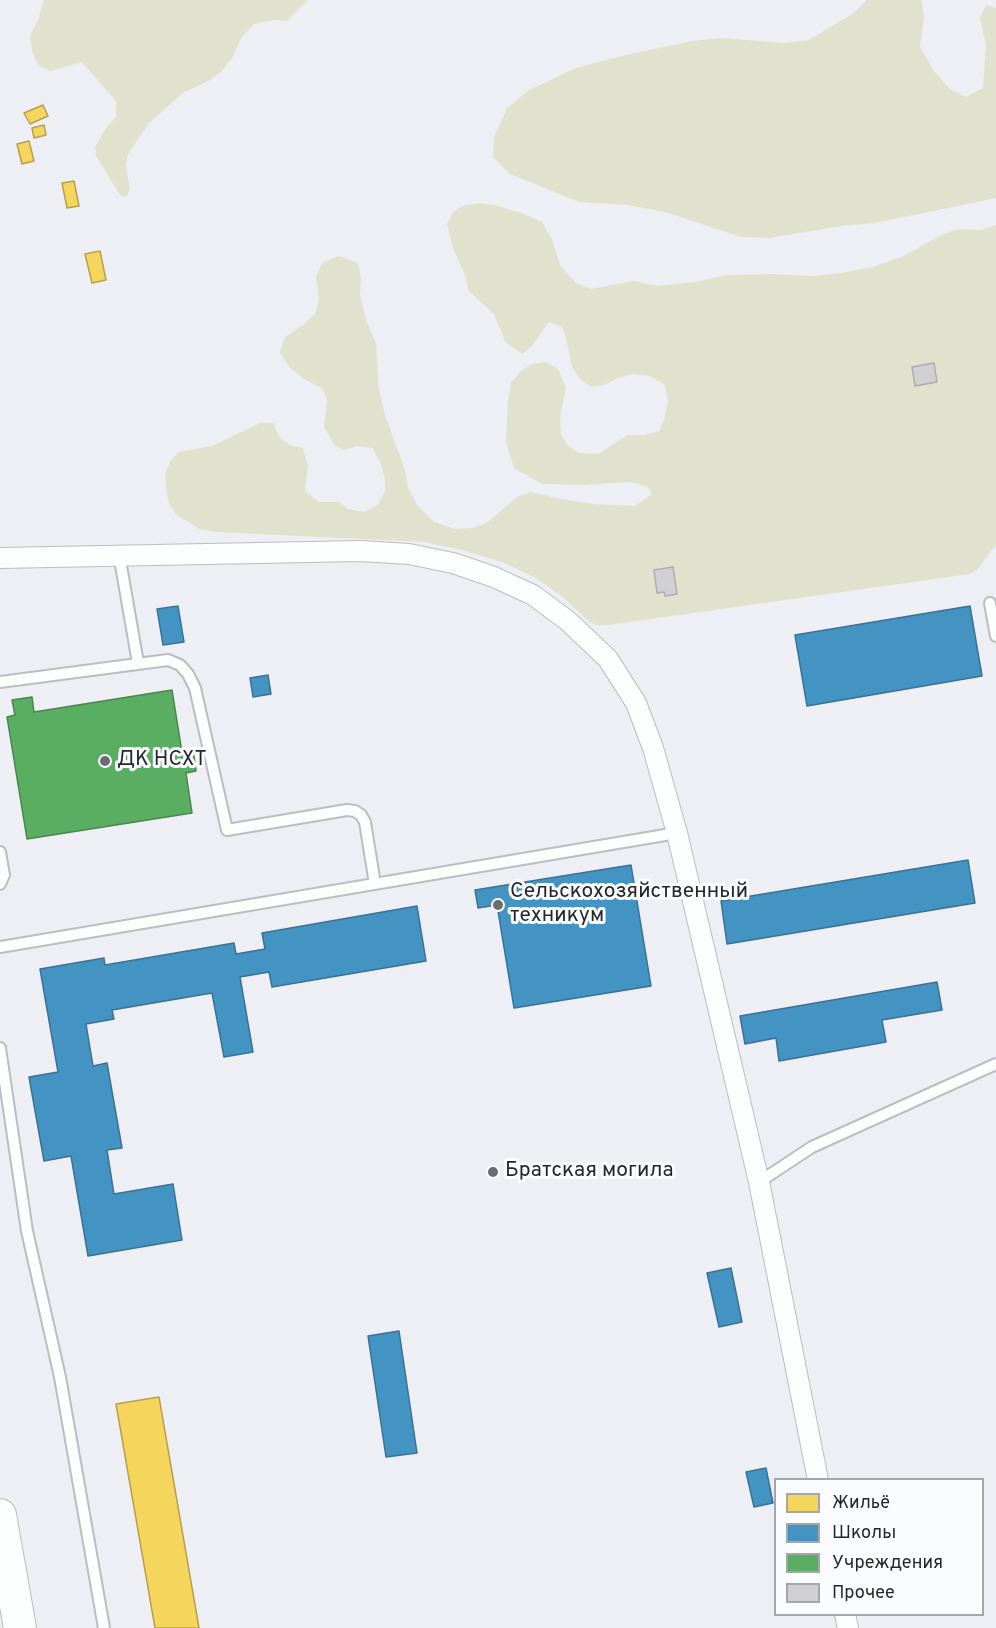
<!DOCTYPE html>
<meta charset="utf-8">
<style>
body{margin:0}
#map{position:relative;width:996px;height:1628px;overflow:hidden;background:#eeeff4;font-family:Overpass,sans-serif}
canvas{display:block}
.legend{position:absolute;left:774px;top:1478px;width:210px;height:138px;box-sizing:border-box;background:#fbfcff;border:2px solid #a5a6a9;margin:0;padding:8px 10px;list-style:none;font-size:18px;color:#252629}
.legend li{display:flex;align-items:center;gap:12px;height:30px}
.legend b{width:30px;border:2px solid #a5a6a9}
</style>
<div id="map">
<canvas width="996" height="1628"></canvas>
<ul class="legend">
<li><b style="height:16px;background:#f6d55c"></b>Жильё</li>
<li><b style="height:16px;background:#4393c3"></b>Школы</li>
<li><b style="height:16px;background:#5aae61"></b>Учреждения</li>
<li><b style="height:16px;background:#d0cfd2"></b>Прочее</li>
</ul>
</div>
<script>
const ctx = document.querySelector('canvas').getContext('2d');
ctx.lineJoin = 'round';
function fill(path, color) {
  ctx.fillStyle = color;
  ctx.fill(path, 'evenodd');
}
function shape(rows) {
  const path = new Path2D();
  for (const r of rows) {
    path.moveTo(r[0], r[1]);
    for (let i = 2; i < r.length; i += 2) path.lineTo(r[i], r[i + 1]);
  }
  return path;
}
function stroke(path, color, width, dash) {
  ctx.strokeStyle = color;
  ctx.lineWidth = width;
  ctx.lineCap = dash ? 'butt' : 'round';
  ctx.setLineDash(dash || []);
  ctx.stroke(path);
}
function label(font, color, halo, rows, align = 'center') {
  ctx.font = font + ' Overpass,sans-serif';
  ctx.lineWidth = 6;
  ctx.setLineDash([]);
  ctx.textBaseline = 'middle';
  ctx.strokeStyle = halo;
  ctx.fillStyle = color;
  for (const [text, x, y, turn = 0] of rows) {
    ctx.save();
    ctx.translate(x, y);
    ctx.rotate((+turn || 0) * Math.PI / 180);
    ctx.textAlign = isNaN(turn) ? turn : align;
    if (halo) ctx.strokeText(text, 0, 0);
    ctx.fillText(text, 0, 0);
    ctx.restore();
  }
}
fill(shape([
 [44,0,308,0,287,21,274,20,254,24,242,37,232,58,221,72,210,80,183,93,149,123,128,154,126,165,130,190,126,197,122,196,118,192,96,156,95,147,106,128,116,117,116,101,82,62,50,71,38,65,32,51,30,35,38,20],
 [867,0,922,0,924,19,920,47,934,71,950,89,966,97,983,88,986,45,980,18,986,5,996,8,996,198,875,223,841,226,769,238,741,237,665,212,628,205,579,202,510,174,493,157,494,138,507,108,529,90,576,68,617,57,692,41,722,38,784,43,809,40,855,12],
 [480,203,498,206,524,214,542,222,552,239,560,265,576,283,591,289,634,281,656,286,695,282,728,275,773,274,813,276,841,273,873,267,904,256,941,235,958,229,981,230,996,225,996,545,977,570,970,574,608,625,596,625,588,621,564,598,536,578,502,562,462,550,424,542,216,532,199,529,176,514,169,504,166,488,165,473,171,460,179,452,212,446,260,423,273,423,280,438,292,446,303,448,308,466,305,491,319,502,340,502,348,509,365,512,378,504,385,492,385,480,381,464,372,448,357,446,343,450,335,446,324,427,327,399,322,388,304,379,289,367,280,352,285,337,303,325,316,313,319,299,316,277,322,263,339,256,358,263,361,278,360,295,367,323,376,343,379,389,385,415,405,470,408,488,417,505,434,522,455,529,472,528,488,522,518,496,531,492,561,499,593,504,635,506,652,494,648,487,631,482,584,485,542,484,514,468,506,442,508,401,511,383,520,372,532,364,546,362,558,369,566,388,560,417,561,434,567,445,579,453,598,454,628,435,644,435,659,431,664,420,668,401,665,385,650,376,633,374,616,379,604,385,591,387,580,379,572,367,566,338,562,327,549,322,531,347,522,354,506,343,494,314,468,290,466,278,453,248,447,224,453,212,463,206]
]), '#e0e2ce');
const homes = shape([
 [43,105,48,116,30,124,24,113,43,105],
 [44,125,46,135,34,138,32,128,44,125],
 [29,141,34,161,22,164,17,144,29,141],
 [74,181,79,206,67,208,62,183,74,181],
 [100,251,106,280,92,283,85,254,100,251],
 [159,1397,199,1628,155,1628,116,1404,159,1397]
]);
fill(homes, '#f6d55c');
stroke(homes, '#b7a04d', 1.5);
const schools = shape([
 [178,606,184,642,163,645,157,609,178,606],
 [970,606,982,676,807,706,795,635,970,606],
 [268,675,271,694,253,697,250,678,268,675],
 [968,860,975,903,727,944,721,901,968,860],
 [631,865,651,986,514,1008,497,905,478,908,475,890,631,865],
 [417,906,426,961,272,987,269,972,240,977,253,1052,224,1057,212,993,112,1010,114,1019,86,1024,93,1066,107,1063,122,1148,107,1150,114,1194,173,1184,182,1240,88,1256,71,1156,44,1161,29,1077,58,1072,40,969,104,958,105,965,234,943,236,954,265,949,262,933,417,906],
 [937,982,942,1010,882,1020,886,1042,779,1061,776,1038,745,1044,740,1016,937,982],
 [731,1268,742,1322,719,1327,707,1273,731,1268],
 [399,1331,417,1453,386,1457,368,1336,399,1331],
 [766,1468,773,1503,754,1507,746,1472,766,1468]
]);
fill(schools, '#4393c3');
stroke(schools, '#3a7295', 1.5);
const public = shape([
 [172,690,182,752,193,750,196,771,186,773,192,813,27,839,7,717,15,715,12,700,32,697,34,712,172,690]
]);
fill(public, '#5aae61');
stroke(public, '#4a8550', 1.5);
const building = shape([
 [934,363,937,382,915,386,912,367,934,363],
 [673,567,677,594,665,596,664,592,657,593,654,570,673,567]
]);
fill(building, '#d0cfd2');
stroke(building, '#aeacaf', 1.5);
const service = shape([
 [119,554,138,663],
 [990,603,996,636],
 [0,682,168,660,180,665,188,674,195,688,227,830,347,810,355,811,361,815,365,822,375,884],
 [0,852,4,875,0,884],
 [0,947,677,833],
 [0,1048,27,1231,60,1377,104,1628],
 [759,1182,812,1147,996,1064]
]);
const minor = shape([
 [0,558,361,551,409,554,453,563,494,577,533,595,568,621,608,659,636,703,653,748,677,833,759,1182,818,1480],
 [845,1614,848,1628]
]);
const primary = shape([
 [0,1515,20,1628]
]);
stroke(service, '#bcbdc0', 14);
stroke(minor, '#bcbdc0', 22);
stroke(primary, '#bcbdc0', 34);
stroke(service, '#fcfdfd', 10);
stroke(minor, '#fcfdfd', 20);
stroke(primary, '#fcfdfd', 32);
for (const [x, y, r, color] of [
 [105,761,6,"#6b6c70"],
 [498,905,6,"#6b6c70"],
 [493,1172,6,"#6b6c70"]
]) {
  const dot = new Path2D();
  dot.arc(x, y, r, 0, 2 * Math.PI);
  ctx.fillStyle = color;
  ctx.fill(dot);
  stroke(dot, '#fbfcff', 2);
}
label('21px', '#252629', '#fbfcff', [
 ["ДК НСХТ",117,761],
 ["Сельскохозяйственный",510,893],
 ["техникум",510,917],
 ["Братская могила",505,1172]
], 'left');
</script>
